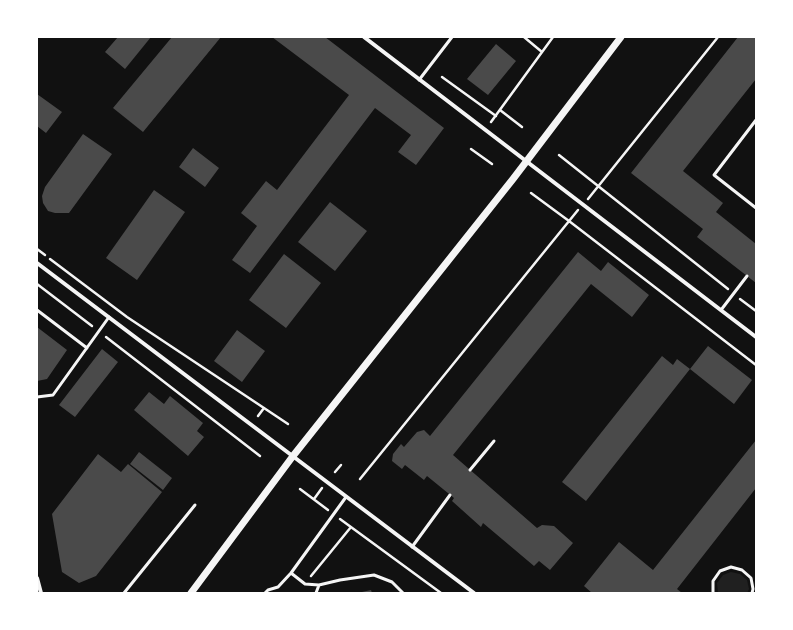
<!DOCTYPE html>
<style>
body{margin:0}
#map{position:relative;width:793px;height:630px;overflow:hidden;background:#111;font-family:Literata,serif}
canvas{display:block}
.frame{position:absolute;inset:0;border:38px solid #fff;pointer-events:none}
</style>
<div id="map">
<canvas width="793" height="630"></canvas>
<div class="frame"></div>
</div>
<script>
const ctx = document.querySelector('canvas').getContext('2d');
ctx.lineJoin = 'round';
function fill(path, color) {
  ctx.fillStyle = color;
  ctx.fill(path, 'evenodd');
}
function shape(rows) {
  const path = new Path2D();
  for (const r of rows) {
    path.moveTo(r[0], r[1]);
    for (let i = 2; i < r.length; i += 2) path.lineTo(r[i], r[i + 1]);
  }
  return path;
}
function stroke(path, color, width, dash) {
  ctx.strokeStyle = color;
  ctx.lineWidth = width;
  ctx.lineCap = dash ? 'butt' : 'round';
  ctx.setLineDash(dash || []);
  ctx.stroke(path);
}
fill(shape([
 [731,572,740,574,747,580,749,589,747,593,718,593,717,583,723,575]
]), '#202020');
fill(shape([
 [118,37,151,37,125,69,105,52],
 [172,37,221,37,143,132,113,108],
 [272,37,325,37,444,128,416,165,398,152,411,135,375,108,250,273,232,260,257,226,241,213,266,181,277,190,349,95],
 [738,37,756,37,756,79,683,171,723,203,716,212,756,244,756,283,697,237,703,229,631,173],
 [496,44,516,61,488,95,467,79],
 [37,94,62,112,46,133,37,126],
 [83,134,112,154,69,213,55,213,48,211,43,203,42,196,45,187],
 [193,148,219,168,205,187,179,167],
 [154,190,185,212,137,280,106,258],
 [330,202,367,231,335,271,298,242],
 [578,252,601,271,608,262,649,295,632,317,591,284,453,455,537,528,542,525,554,526,573,543,550,570,539,561,534,566,483,523,481,527,452,501,454,498,427,476,424,480,405,465,402,469,392,461,393,454,401,444,404,447,417,432,424,430,430,436],
 [284,254,321,283,286,328,249,300],
 [37,327,67,350,47,379,37,381],
 [237,330,265,351,242,382,214,361],
 [708,346,752,380,734,404,690,369],
 [102,349,118,362,75,417,59,405],
 [662,356,673,365,677,359,690,369,586,501,562,482],
 [149,392,164,404,170,396,203,423,197,431,204,437,188,456,134,410],
 [756,440,756,488,677,589,682,593,592,593,584,586,619,542,653,570],
 [139,452,172,478,163,490,130,464],
 [98,454,121,472,128,464,162,492,96,576,79,583,62,572,52,514],
 [371,590,372,593,362,593,362,592]
]), '#4a4a4a');
stroke(shape([
 [524,37,542,52],
 [442,77,496,116],
 [500,110,522,127],
 [491,122,553,37],
 [471,149,492,164],
 [559,155,728,289],
 [531,193,569,221,756,365],
 [588,199,718,37],
 [37,249,45,255],
 [50,259,127,317,264,408],
 [37,284,92,326],
 [740,299,756,311],
 [106,337,260,456],
 [258,416,264,408,288,424],
 [335,472,341,465],
 [360,479,578,210],
 [300,489,328,510],
 [314,499,322,488],
 [340,519,441,593],
 [311,576,351,527]
]), '#f5f5f5', 2.5);
stroke(shape([
 [419,80,452,37],
 [756,120,714,175,756,208],
 [37,310,87,348],
 [721,310,747,276],
 [37,397,53,395,109,317],
 [470,470,494,441],
 [412,547,450,495],
 [291,573,305,584,319,585,340,580,374,575,392,582,403,593],
 [124,593,195,505],
 [265,593,268,590,278,587,291,573,346,497],
 [316,593,319,585],
 [713,593,713,581,720,571,731,567,742,570,751,578,753,589,752,593]
]), '#f5f5f5', 3);
stroke(shape([
 [364,37,756,337],
 [37,263,474,593],
 [37,578,41,593]
]), '#f5f5f5', 4);
stroke(shape([
 [191,593,293,456,513,179,621,37]
]), '#f5f5f5', 7);
</script>
